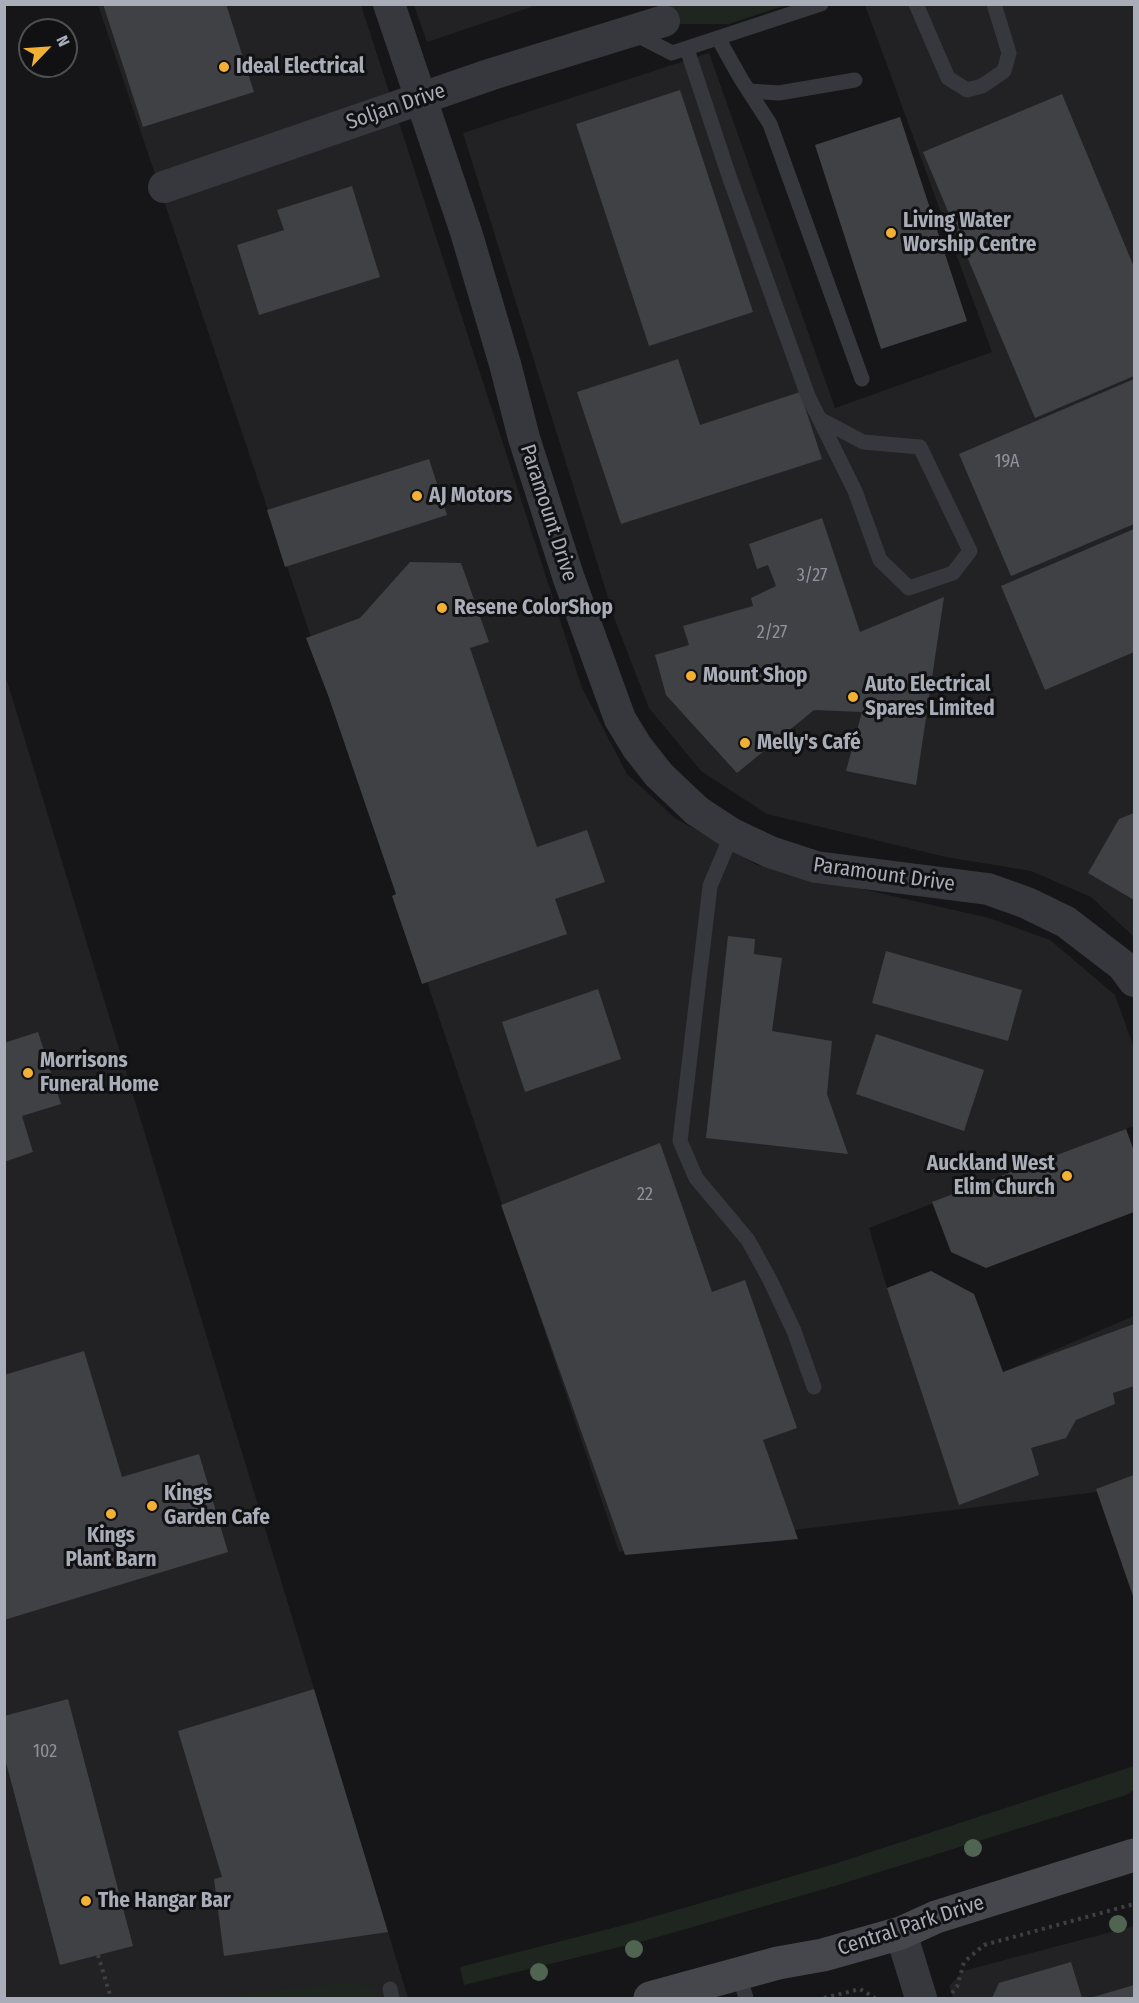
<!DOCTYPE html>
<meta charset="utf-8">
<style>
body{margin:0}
#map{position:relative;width:1139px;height:2003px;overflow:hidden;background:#161618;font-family:"Fira Sans Condensed",sans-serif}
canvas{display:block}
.frame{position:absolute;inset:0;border:6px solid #a8adb8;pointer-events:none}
.north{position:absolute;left:18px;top:18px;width:60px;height:60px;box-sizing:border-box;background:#111113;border:2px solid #4d4f55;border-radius:50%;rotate:65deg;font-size:16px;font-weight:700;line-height:24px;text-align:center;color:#a8adb8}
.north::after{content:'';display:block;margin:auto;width:21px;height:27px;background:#f2b134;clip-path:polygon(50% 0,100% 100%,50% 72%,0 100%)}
</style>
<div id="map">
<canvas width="1139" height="2003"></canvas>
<div class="frame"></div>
<div class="north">N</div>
</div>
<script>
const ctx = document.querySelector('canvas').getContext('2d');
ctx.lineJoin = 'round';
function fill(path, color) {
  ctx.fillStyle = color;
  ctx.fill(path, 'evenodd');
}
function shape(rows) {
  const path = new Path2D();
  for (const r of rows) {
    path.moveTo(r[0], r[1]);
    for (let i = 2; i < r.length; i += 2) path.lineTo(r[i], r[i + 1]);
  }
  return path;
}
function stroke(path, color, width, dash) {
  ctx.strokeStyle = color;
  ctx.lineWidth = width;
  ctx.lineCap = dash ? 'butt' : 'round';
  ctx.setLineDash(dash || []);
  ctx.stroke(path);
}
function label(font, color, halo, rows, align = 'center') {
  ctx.font = font + ' "Fira Sans Condensed",sans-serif';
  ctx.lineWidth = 6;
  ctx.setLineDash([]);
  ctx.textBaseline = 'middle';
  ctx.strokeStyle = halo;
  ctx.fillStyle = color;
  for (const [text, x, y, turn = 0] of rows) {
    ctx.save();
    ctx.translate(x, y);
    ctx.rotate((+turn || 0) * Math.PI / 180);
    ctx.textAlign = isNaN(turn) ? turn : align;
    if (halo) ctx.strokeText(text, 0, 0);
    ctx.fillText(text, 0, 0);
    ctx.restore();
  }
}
fill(shape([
 [98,5,361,5,582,688,627,774,675,818,757,865,989,918,1050,940,1115,995,1134,1048,1134,1126,869,1228,887,1288,931,1271,974,1294,1003,1372,1134,1316,1134,1576,1105,1491,619,1552],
 [414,5,414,4,537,5,427,42],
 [865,5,1134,5,1134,937,1091,897,1031,871,946,857,767,814,701,771,649,708,615,620,463,133,709,53,835,408,992,352],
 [4,671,388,1932,408,1998,5,1998],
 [1134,1926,1134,1998,953,1998,949,1986,963,1971]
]), '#222225');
fill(shape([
 [676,4,786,5,729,24,665,24,660,10],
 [1134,1766,1134,1790,1126,1795,838,1885,644,1941,464,1985,460,1967,632,1923,831,1865],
 [347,1982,357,1983,373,1989,376,1998,214,1998]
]), '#1e261f');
fill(shape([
 [103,4,226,4,254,92,143,127],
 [680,90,753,312,649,346,576,124],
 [1062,94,1134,267,1134,376,1035,418,923,152],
 [900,117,967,321,881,349,815,145],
 [352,186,380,277,259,315,237,245,284,230,277,210],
 [678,359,700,425,800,392,822,459,621,524,577,392],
 [1134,379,1134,524,1011,576,959,454],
 [429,459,447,515,285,567,267,510],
 [822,518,860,632,944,597,916,785,846,771,862,712,814,710,737,773,666,695,655,655,689,645,683,626,753,606,751,598,776,586,768,565,757,569,749,544],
 [1134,529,1134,652,1045,690,1001,586],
 [410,562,461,563,489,642,470,648,537,847,587,830,605,882,555,899,567,934,422,984,392,896,396,894,328,695,306,638,360,618],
 [1134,813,1134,900,1088,873,1119,819],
 [728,936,755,939,754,954,782,958,772,1031,832,1041,827,1094,848,1154,706,1138],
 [886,951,1022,990,1008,1041,872,1003],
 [598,989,621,1059,525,1092,502,1022],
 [38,1032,61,1104,22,1116,33,1152,4,1162,4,1043],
 [876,1034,984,1070,964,1131,856,1094],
 [1126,1129,1134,1151,1134,1212,986,1268,951,1252,932,1202],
 [660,1143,712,1292,745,1280,797,1428,763,1440,798,1539,625,1555,501,1205],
 [931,1271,974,1294,1003,1372,1134,1324,1134,1386,1113,1393,1115,1404,1076,1420,1066,1438,1031,1448,1039,1475,959,1505,887,1288],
 [84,1351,122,1477,199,1454,228,1552,4,1620,4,1375],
 [1134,1475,1134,1599,1096,1489],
 [314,1689,388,1932,224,1956,214,1879,222,1877,178,1731],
 [68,1699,133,1946,60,1965,4,1755,4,1716],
 [1071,1962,1082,1998,992,1998,999,1983],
 [1134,1985,1134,1998,1090,1998]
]), '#404145');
stroke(shape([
 [98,1955,111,1998],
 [952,1993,957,1987,964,1962,984,1945,1134,1904],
 [824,1998,860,1989,875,1998]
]), '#3d3f44', 4, [3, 4.5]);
stroke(shape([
 [916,4,948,78,967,90,982,86,1004,71,1009,53,994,4],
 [633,33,672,53,821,4],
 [718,38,741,79,770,124,862,379],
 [687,49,729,176,808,396,855,491,880,560,909,588,953,573,970,551,920,447,863,442,820,419],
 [749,91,779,93,855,80],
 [732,834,710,886,680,1141,696,1178,748,1240,770,1280,794,1331,814,1387],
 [739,1974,746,1998],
 [390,1989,392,1998]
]), '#37383d', 15);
stroke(shape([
 [389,4,466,232,505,364,524,438,568,576,620,719,637,747,659,775,697,811,732,834,770,852,816,867,988,889,1027,903,1066,922,1122,965,1134,981],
 [164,187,492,74,664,21],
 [901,1933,921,1998]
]), '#37383d', 32);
stroke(shape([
 [650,1998,778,1963,823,1955,901,1933,936,1917,1134,1855]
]), '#45474d', 33);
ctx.fillStyle = '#506452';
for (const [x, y] of [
 [973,1848],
 [1118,1924],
 [634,1949],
 [539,1972]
]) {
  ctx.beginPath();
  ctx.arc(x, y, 9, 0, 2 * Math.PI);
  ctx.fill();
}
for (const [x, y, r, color] of [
 [224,67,6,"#f2b134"],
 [891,233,6,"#f2b134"],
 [417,496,6,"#f2b134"],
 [442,608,6,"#f2b134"],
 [691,676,6,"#f2b134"],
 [853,697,6,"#f2b134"],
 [745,743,6,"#f2b134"],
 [28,1073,6,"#f2b134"],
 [1067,1176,6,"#f2b134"],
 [152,1506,6,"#f2b134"],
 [111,1514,6,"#f2b134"],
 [86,1901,6,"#f2b134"]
]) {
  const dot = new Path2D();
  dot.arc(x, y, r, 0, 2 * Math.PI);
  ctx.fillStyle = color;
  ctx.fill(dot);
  stroke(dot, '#111113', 2);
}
label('18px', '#8e929b', null, [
 ["19A",1007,462],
 ["3/27",812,576],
 ["2/27",772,633],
 ["22",645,1195],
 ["102",45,1752]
]);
label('bold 21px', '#a8adb8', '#111113', [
 ["Ideal Electrical",236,67],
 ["Living Water",903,221],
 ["Worship Centre",903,245],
 ["AJ Motors",429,496],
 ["Resene ColorShop",454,608],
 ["Mount Shop",703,676],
 ["Auto Electrical",865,685],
 ["Spares Limited",865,709],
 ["Melly's Café",757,743],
 ["Morrisons",40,1061],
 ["Funeral Home",40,1085],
 ["Auckland West",1055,1164,"right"],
 ["Elim Church",1055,1188,"right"],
 ["Kings",164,1494],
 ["Garden Cafe",164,1518],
 ["Kings",111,1536,"center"],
 ["Plant Barn",111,1560,"center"],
 ["The Hangar Bar",98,1901]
], 'left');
label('21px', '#a8adb8', '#111113', [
 ["Soljan Drive",396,107,-19],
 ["Paramount Drive",548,513,72],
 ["Paramount Drive",884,875,8],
 ["Central Park Drive",911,1926,-18]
]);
</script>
